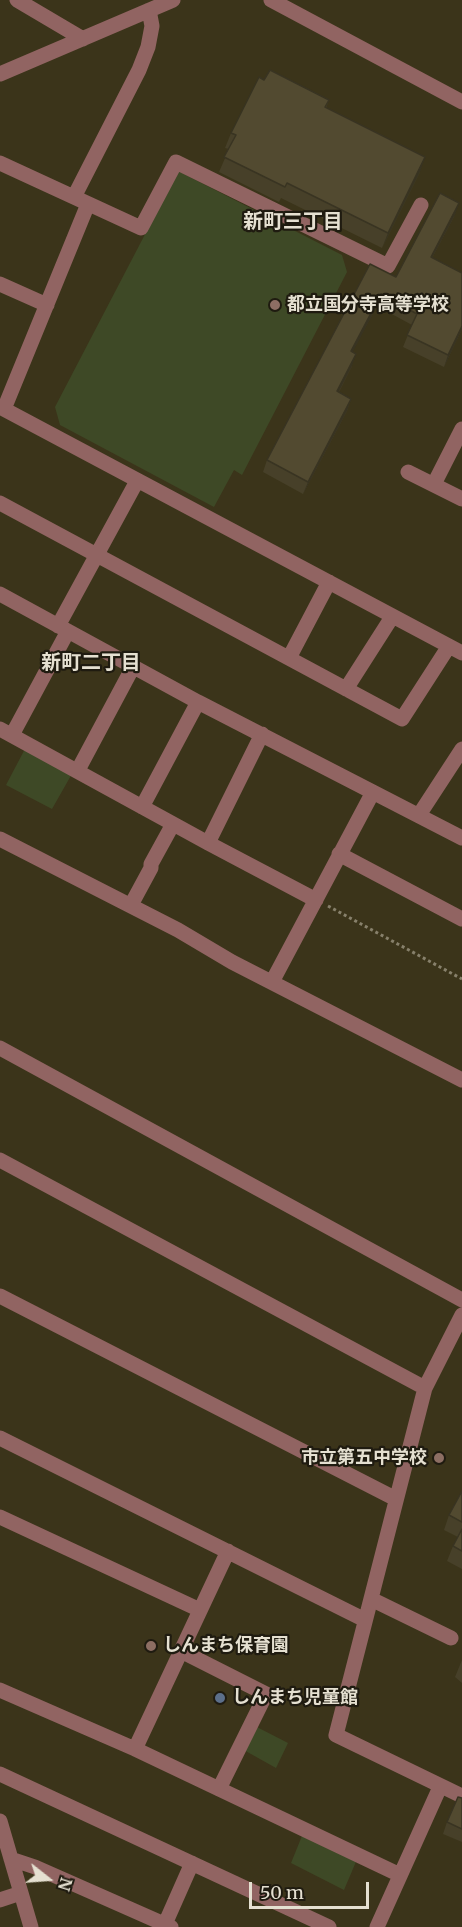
<!DOCTYPE html>
<meta charset="utf-8">
<style>
body{margin:0}
#map{position:relative;width:462px;height:1927px;overflow:hidden;background:#3b341a;font-family:Merriweather,serif}
canvas{display:block}
.north{position:absolute;left:18px;top:1849px;width:60px;height:60px;-webkit-text-stroke:4px #1f1b10;paint-order:stroke;rotate:107deg;font-size:16px;font-weight:700;line-height:24px;text-align:center;color:#e5e0d1}
.north::after{content:'';display:block;margin:auto;width:21px;height:27px;background:#e5e0d1;clip-path:polygon(50% 0,100% 100%,50% 72%,0 100%)}
.scale{position:absolute;left:249px;top:1882px;width:120px;height:27px;box-sizing:border-box;border:3px solid #e5e0d1;border-top:0;padding-left:8px;font-size:18px;line-height:21px;white-space:nowrap;color:#e5e0d1;-webkit-text-stroke:4px #1f1b10;paint-order:stroke}
</style>
<div id="map">
<canvas width="462" height="1927"></canvas>
<div class="north">N</div>
<div class="scale">50 m</div>
</div>
<script>
const ctx = document.querySelector('canvas').getContext('2d');
ctx.lineJoin = 'round';
function fill(path, color) {
  ctx.fillStyle = color;
  ctx.fill(path, 'evenodd');
}
function shape(rows) {
  const path = new Path2D();
  for (const r of rows) {
    path.moveTo(r[0], r[1]);
    for (let i = 2; i < r.length; i += 2) path.lineTo(r[i], r[i + 1]);
  }
  return path;
}
function stroke(path, color, width, dash) {
  ctx.strokeStyle = color;
  ctx.lineWidth = width;
  ctx.lineCap = dash ? 'butt' : 'round';
  ctx.setLineDash(dash || []);
  ctx.stroke(path);
}
function label(font, color, halo, rows, align = 'center') {
  ctx.font = font + ' Merriweather,"Noto Sans JP",serif';
  ctx.lineWidth = 4.5;
  ctx.setLineDash([]);
  ctx.textBaseline = 'middle';
  ctx.strokeStyle = halo;
  ctx.fillStyle = color;
  for (const [text, x, y, turn = 0] of rows) {
    ctx.save();
    ctx.translate(x, y);
    ctx.rotate((+turn || 0) * Math.PI / 180);
    ctx.textAlign = isNaN(turn) ? turn : align;
    if (halo) ctx.strokeText(text, 0, 0);
    ctx.fillText(text, 0, 0);
    ctx.restore();
  }
}
fill(shape([
 [178,171,342,255,347,272,242,475,234,470,214,507,60,425,55,407],
 [26,747,73,772,52,809,6,785],
 [253,1725,288,1743,276,1768,242,1749],
 [304,1831,358,1857,344,1890,291,1863]
]), '#3e4926');
stroke(shape([
 [328,906,462,979]
]), '#87806b', 3, [3, 3]);
stroke(shape([
 [17,0,83,39],
 [271,0,462,102],
 [0,74,173,0],
 [0,163,141,228,176,162,388,266,421,205],
 [75,195,139,70,148,47,152,26,149,10],
 [0,284,47,305],
 [0,407,462,653],
 [4,409,88,204],
 [408,472,462,499],
 [434,484,462,429],
 [0,503,402,719,449,646],
 [0,594,198,702,462,838],
 [58,626,137,481],
 [289,658,329,582],
 [346,689,392,617],
 [0,729,208,843,316,900],
 [12,735,68,631],
 [78,770,133,667],
 [142,807,198,702],
 [419,815,462,749],
 [0,839,178,930,232,962,462,1080],
 [208,843,262,734],
 [339,854,462,919],
 [131,905,151,868,151,864,173,824],
 [272,982,373,792],
 [0,1048,462,1300],
 [0,1160,425,1388],
 [0,1296,396,1499],
 [462,1315,425,1388,336,1735,462,1796],
 [0,1438,365,1620],
 [0,1517,200,1610],
 [371,1599,451,1638],
 [181,1651,266,1694,219,1789],
 [0,1690,135,1749,400,1875],
 [135,1749,228,1551],
 [0,1774,329,1927],
 [0,1821,31,1927],
 [11,1859,35,1867,171,1927],
 [0,1900,21,1893],
 [165,1924,192,1863],
 [377,1927,440,1787]
]), '#916462', 15);
fill(shape([
 [264,80,329,100,326,108,420,172,382,248,281,198,279,202,219,172,229,149,225,148,231,133],
 [455,215,432,258,462,329,444,367,403,347,412,325,377,306,352,352,352,366,339,392,351,399,347,411,303,494,263,472,267,460,370,264,396,277],
 [462,1491,462,1569,447,1561,453,1546,458,1537,444,1530,449,1515],
 [462,1660,462,1683,455,1677],
 [462,1798,462,1842,443,1834,447,1822]
]), '#474029');
fill(shape([
 [425,157,420,172,382,248,388,233],
 [459,203,455,215,426,269,431,257],
 [381,294,377,306,347,363,351,351],
 [462,326,462,329,444,367,448,355],
 [356,354,352,366,333,403,337,391],
 [351,399,347,411,303,494,308,482]
]), '#393422');
const building = shape([
 [270,70,329,100,325,107,425,157,388,233,287,183,285,187,224,157,236,135,231,133,259,77,264,80,270,70],
 [440,193,459,203,431,257,462,273,462,326,448,355,407,335,417,314,381,294,351,351,356,354,337,391,351,399,308,482,267,460,370,264,396,277,440,193],
 [462,1491,462,1522,449,1515,462,1491],
 [462,1529,462,1551,453,1546,462,1529],
 [458,1797,462,1798,462,1829,447,1822,458,1797]
]);
fill(building, '#524a30');
stroke(building, '#393422', 1.5);
for (const [x, y, r, color] of [
 [275,305,6,"#8d6e63"],
 [439,1458,6,"#8d6e63"],
 [151,1646,6,"#8d6e63"],
 [220,1698,6,"#5c6f8a"]
]) {
  const dot = new Path2D();
  dot.arc(x, y, r, 0, 2 * Math.PI);
  ctx.fillStyle = color;
  ctx.fill(dot);
  stroke(dot, '#1f1b10', 2);
}
label('bold 18px', '#e5e0d1', '#1f1b10', [
 ["都立国分寺高等学校",287,305],
 ["市立第五中学校",427,1458,"right"],
 ["しんまち保育園",163,1646],
 ["しんまち児童館",232,1698]
], 'left');
label('bold 20px', '#e5e0d1', '#1f1b10', [
 ["新町三丁目",293,222],
 ["新町二丁目",91,663]
]);
</script>
